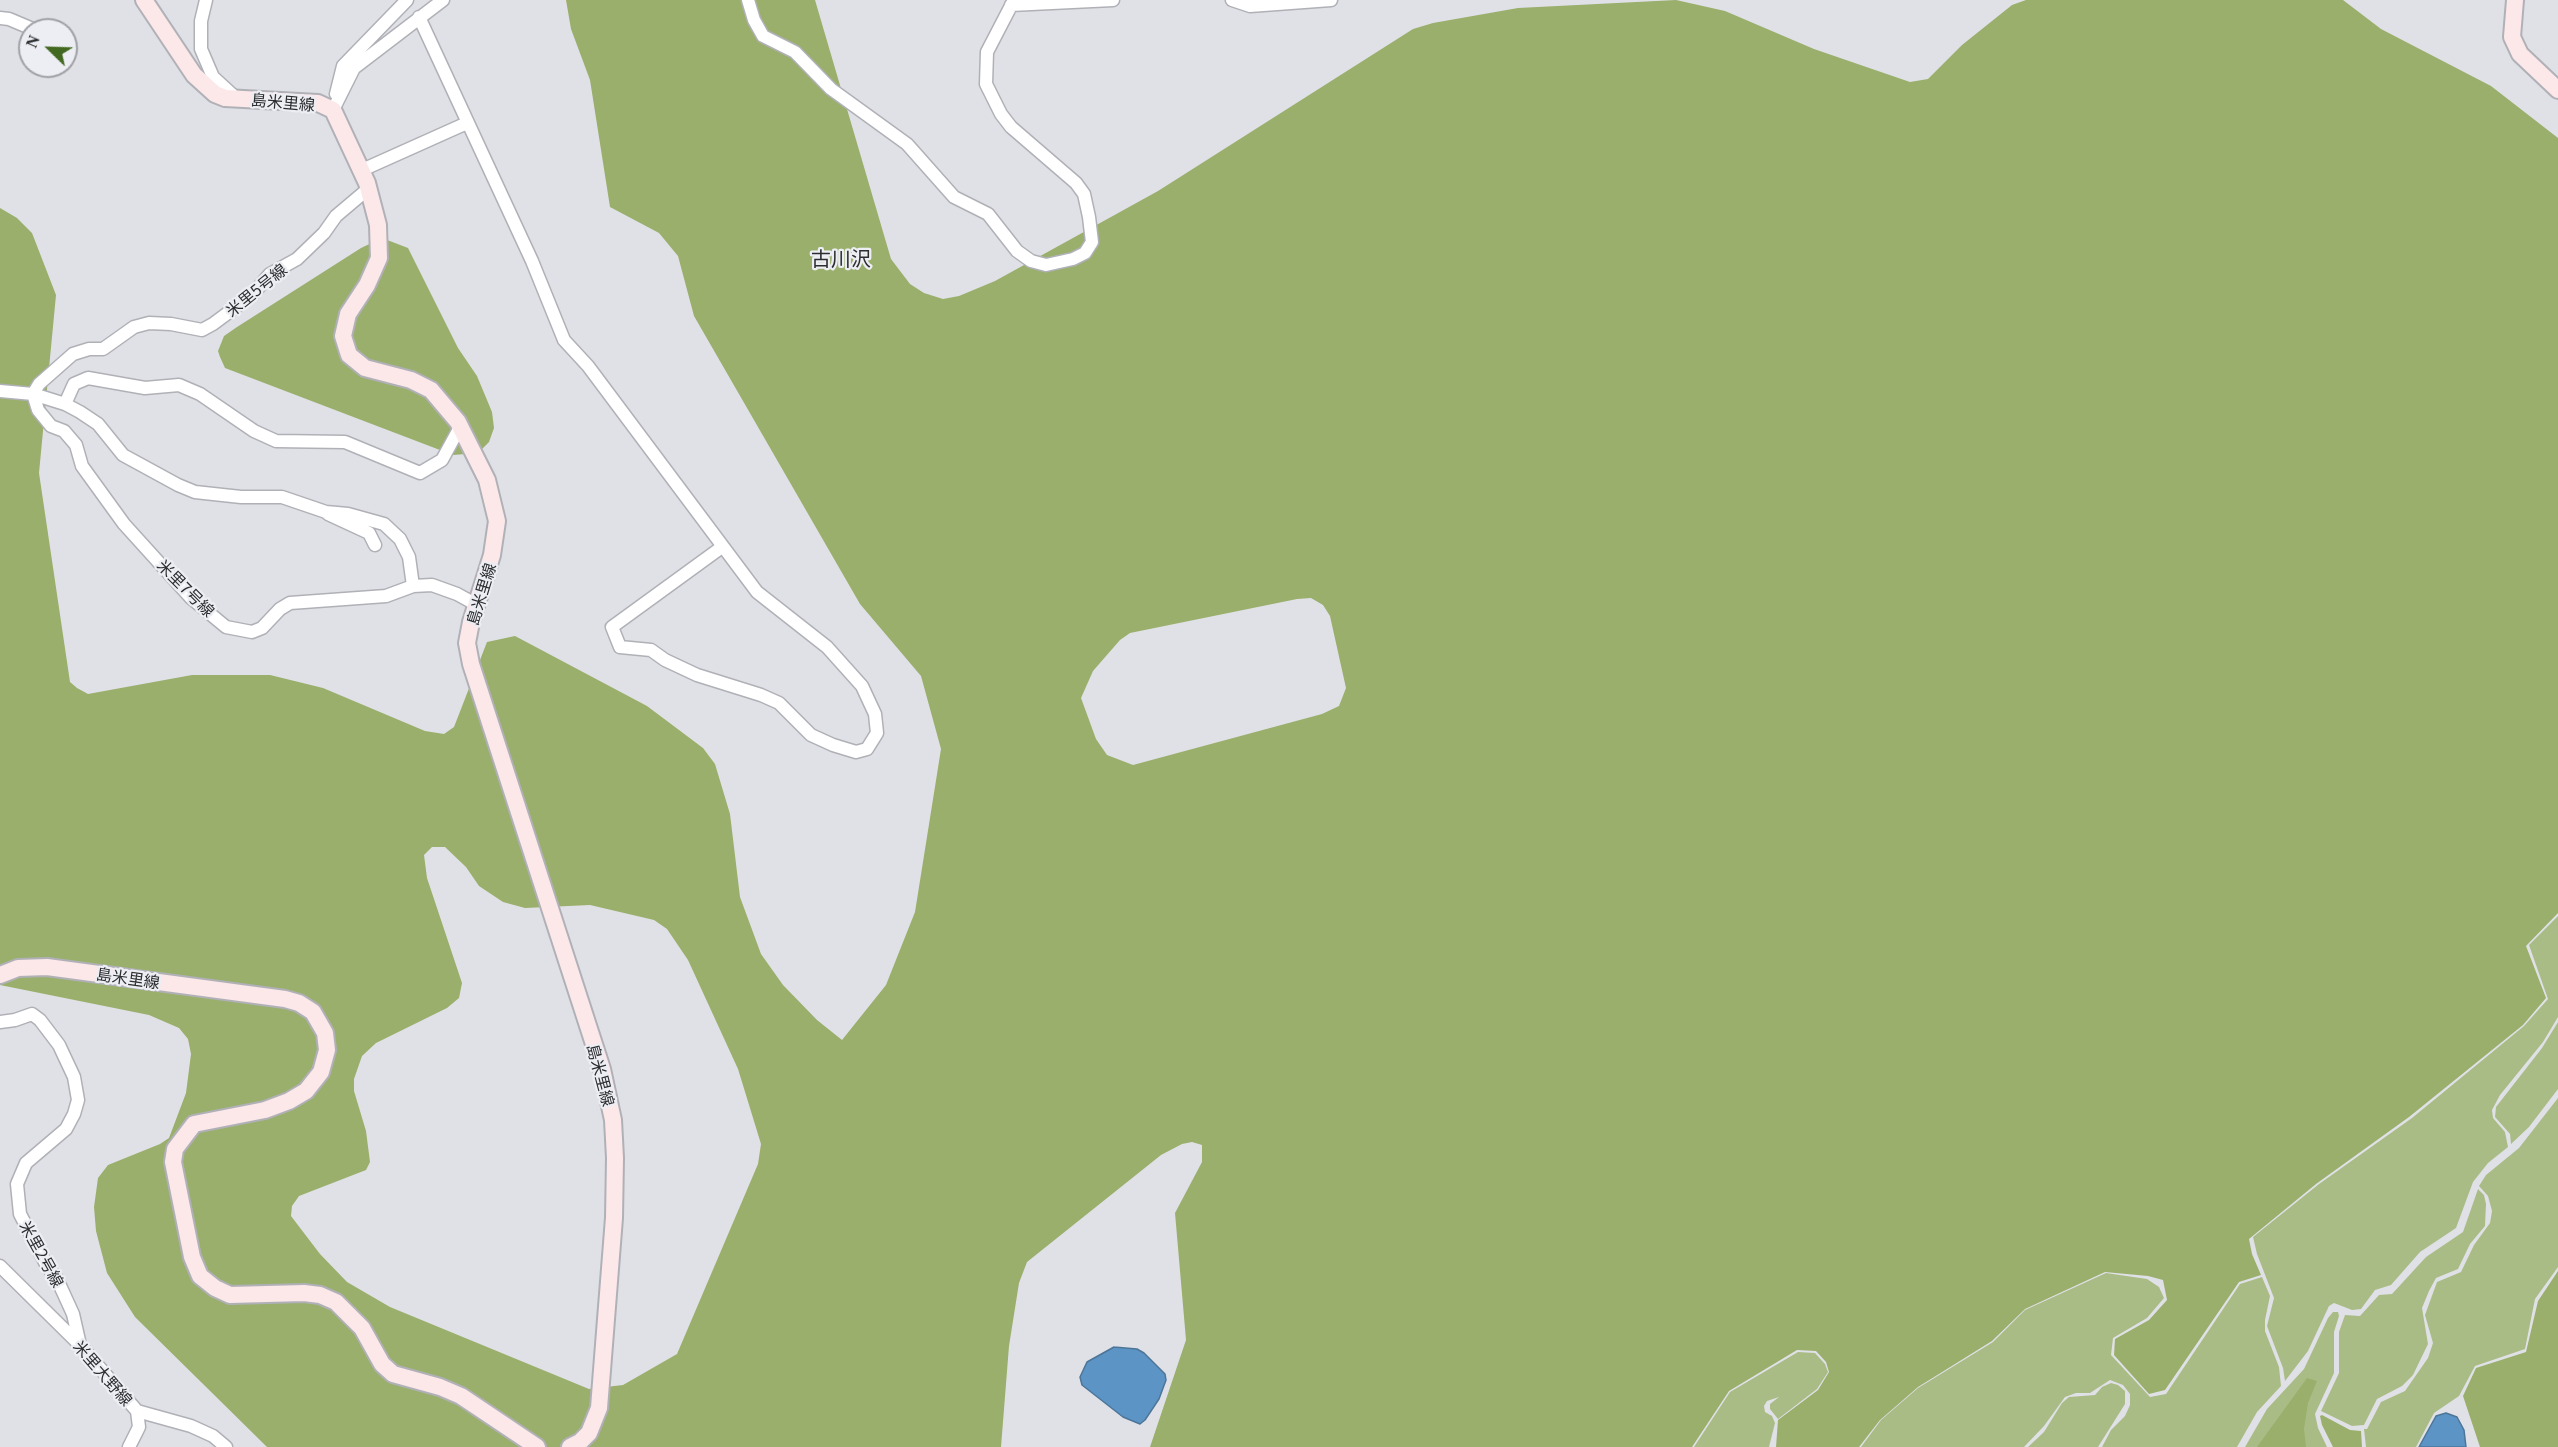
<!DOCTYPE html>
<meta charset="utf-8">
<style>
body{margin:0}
#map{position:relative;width:2558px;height:1447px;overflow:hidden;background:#e0e1e7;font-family:Georgia,serif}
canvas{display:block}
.north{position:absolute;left:18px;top:18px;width:60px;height:60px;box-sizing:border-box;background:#edeef4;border:2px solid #a0a1a5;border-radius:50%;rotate:293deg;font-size:16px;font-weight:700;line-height:24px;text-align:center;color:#2c2d2f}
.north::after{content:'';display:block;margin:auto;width:21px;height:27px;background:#436821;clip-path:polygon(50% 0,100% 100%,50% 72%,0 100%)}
</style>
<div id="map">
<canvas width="2558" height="1447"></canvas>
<div class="north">N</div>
</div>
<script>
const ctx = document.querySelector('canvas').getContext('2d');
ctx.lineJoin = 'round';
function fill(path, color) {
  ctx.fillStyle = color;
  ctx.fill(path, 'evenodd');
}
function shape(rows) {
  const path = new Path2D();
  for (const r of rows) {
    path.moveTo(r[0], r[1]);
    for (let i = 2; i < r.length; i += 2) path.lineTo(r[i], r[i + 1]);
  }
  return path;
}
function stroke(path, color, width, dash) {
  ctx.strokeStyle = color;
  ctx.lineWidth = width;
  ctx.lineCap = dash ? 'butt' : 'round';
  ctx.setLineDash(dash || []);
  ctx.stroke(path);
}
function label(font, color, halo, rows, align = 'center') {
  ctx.font = font + ' Georgia,"Noto Sans JP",serif';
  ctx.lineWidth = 4.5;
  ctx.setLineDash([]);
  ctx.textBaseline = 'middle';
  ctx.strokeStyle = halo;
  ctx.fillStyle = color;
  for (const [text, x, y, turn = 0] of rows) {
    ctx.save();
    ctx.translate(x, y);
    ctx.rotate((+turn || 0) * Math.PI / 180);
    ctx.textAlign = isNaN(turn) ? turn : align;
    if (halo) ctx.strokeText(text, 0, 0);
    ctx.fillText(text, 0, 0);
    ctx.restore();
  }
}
fill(shape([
 [2558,916,2558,1017,2543,1042,2500,1095,2492,1110,2493,1118,2505,1132,2508,1147,2488,1163,2473,1182,2456,1228,2420,1252,2391,1285,2375,1290,2361,1309,2352,1310,2334,1303,2329,1306,2308,1351,2285,1381,2283,1368,2267,1326,2274,1298,2257,1254,2253,1237,2319,1184,2412,1118,2524,1026,2548,999,2529,945],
 [2558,1022,2558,1089,2529,1127,2511,1144,2510,1134,2495,1117,2496,1107,2542,1048],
 [2558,1098,2558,1267,2535,1299,2525,1349,2475,1366,2459,1396,2434,1413,2416,1447,2366,1447,2364,1429,2367,1429,2381,1402,2405,1391,2428,1358,2433,1343,2425,1315,2437,1282,2461,1272,2474,1245,2490,1223,2492,1211,2488,1196,2479,1186,2486,1175,2519,1148],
 [2478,1189,2484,1195,2486,1204,2485,1226,2470,1244,2458,1269,2436,1278,2429,1291,2422,1308,2428,1344,2413,1375,2402,1386,2377,1399,2364,1425,2352,1426,2321,1411,2339,1373,2339,1332,2345,1315,2360,1316,2379,1295,2392,1294,2426,1257,2463,1232],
 [2106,1273,2147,1279,2159,1287,2164,1298,2147,1318,2113,1338,2111,1355,2150,1397,2166,1394,2240,1284,2262,1277,2270,1296,2265,1320,2265,1331,2279,1367,2281,1386,2257,1412,2237,1447,2102,1447,2111,1430,2125,1416,2130,1405,2130,1394,2123,1385,2110,1380,2090,1393,2076,1393,2065,1397,2044,1426,2024,1447,1861,1447,1881,1420,1918,1388,1993,1342,2025,1310],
 [2333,1312,2338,1312,2339,1316,2334,1332,2334,1373,2315,1414,2318,1428,2327,1447,2245,1447,2267,1409,2304,1369,2328,1318],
 [1798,1352,1815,1353,1825,1364,1828,1372,1817,1389,1778,1419,1770,1409,1770,1404,1779,1397,1767,1401,1764,1406,1765,1412,1772,1416,1775,1423,1769,1447,1694,1447,1730,1392],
 [2111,1383,2118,1385,2125,1391,2125,1404,2098,1447,2028,1447,2044,1432,2062,1403,2069,1397,2095,1395,2102,1387]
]), '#aabc85');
fill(shape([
 [566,0,815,0,891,259,910,284,924,293,943,299,959,296,995,281,1158,191,1413,29,1433,23,1518,8,1676,0,1725,11,1814,49,1910,82,1928,79,1962,45,2012,5,2026,0,2343,0,2381,29,2491,86,2558,138,2558,913,2526,946,2546,998,2523,1025,2409,1117,2316,1184,2249,1239,2252,1254,2261,1275,2239,1282,2165,1390,2149,1394,2114,1355,2115,1339,2149,1320,2167,1300,2163,1280,2148,1276,2105,1272,2025,1309,1992,1341,1918,1387,1880,1420,1859,1447,1776,1447,1778,1420,1818,1390,1829,1372,1826,1362,1816,1351,1797,1350,1729,1391,1692,1447,1150,1447,1186,1340,1175,1213,1202,1162,1202,1145,1192,1142,1182,1144,1161,1155,1027,1262,1019,1283,1009,1346,1001,1447,267,1447,135,1317,107,1273,96,1231,94,1207,98,1178,108,1165,160,1144,169,1138,186,1093,191,1054,188,1039,179,1028,149,1015,0,985,0,208,17,218,32,233,56,295,39,473,70,682,77,688,88,694,192,675,270,675,323,688,425,731,444,734,454,727,487,642,515,636,647,706,703,748,715,764,730,814,740,897,761,954,783,985,817,1020,842,1040,886,985,915,912,941,749,921,676,860,604,694,316,678,256,659,233,610,207,590,80,571,29],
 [1311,598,1323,605,1330,616,1346,688,1339,706,1322,714,1133,765,1107,755,1096,739,1081,698,1093,671,1120,640,1130,633,1297,599],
 [432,847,445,847,466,867,479,886,503,902,525,908,590,905,654,920,667,929,688,960,738,1069,761,1144,758,1164,677,1354,623,1385,589,1389,390,1307,347,1282,320,1254,291,1216,292,1206,299,1196,366,1170,370,1162,366,1131,354,1091,354,1079,362,1056,376,1043,447,1008,459,998,462,983,427,878,424,855],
 [382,238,408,248,458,348,477,376,492,412,494,428,489,442,478,453,453,455,225,368,220,357,218,351,224,336,237,327,361,248],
 [2558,1271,2558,1447,2480,1447,2463,1396,2476,1368,2526,1352,2538,1301],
 [2307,1378,2317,1381,2308,1403,2304,1429,2306,1447,2257,1447],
 [2322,1415,2350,1430,2361,1431,2362,1447,2333,1447,2322,1425,2320,1416]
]), '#9aaf6b');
const water = shape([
 [1114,1347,1137,1349,1144,1353,1165,1374,1166,1380,1159,1399,1145,1420,1140,1424,1123,1417,1082,1385,1080,1377,1087,1362,1114,1347],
 [2446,1413,2457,1417,2464,1430,2466,1447,2419,1447,2436,1416,2446,1413]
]);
fill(water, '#5b94c5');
stroke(water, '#4d7598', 1.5);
const street = shape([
 [206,0,201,21,201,49,213,77,237,99],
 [748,0,754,20,763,36,795,52,831,89,907,144,954,197,988,214,1017,251,1031,261,1046,265,1073,259,1085,253,1092,242,1089,217,1084,194,1076,183,1011,127,1001,114,986,84,987,52,1014,0],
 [1232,0,1250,6,1331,0],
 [1011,5,1113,0],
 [419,17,532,261,564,340,588,366,757,592,827,647,862,686,875,714,877,733,867,749,856,752,833,745,811,735,779,703,761,695,697,675,665,660,651,650,620,647,612,627,722,547],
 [0,18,9,19,35,30],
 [336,94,343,66,407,0],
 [333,110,354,68,443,0],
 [362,170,467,123],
 [0,391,33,394,39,384,73,354,89,349,103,349,134,327,149,323,171,324,202,330,213,324,252,295,270,274,297,259,324,233,336,216,368,189],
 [33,394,38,410,51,426,64,431,76,445,82,466,124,524,191,598,226,627,252,632,262,628,280,609,290,603,386,596,413,586,432,585,457,594,477,605],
 [33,394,65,404,80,412,98,424,123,455,178,485,195,492,241,497,282,497,326,512,348,514,384,524,400,539,409,557,413,586],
 [65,404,74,384,88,378,145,388,179,385,200,394,254,431,276,441,345,442,420,473,442,460,460,427],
 [328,514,369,533,375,545],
 [0,1022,15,1020,32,1014,40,1020,59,1045,74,1077,78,1100,74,1114,66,1129,26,1163,17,1184,20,1214,47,1266,57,1279,73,1314,80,1345],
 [0,1266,80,1345,137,1411,191,1426,213,1436,226,1447],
 [129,1447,139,1427,137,1411]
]);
const secondary = shape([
 [144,0,194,75,215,94,225,98,318,103,333,110,367,183,378,225,379,258,367,285,348,314,343,336,349,355,365,368,411,380,431,390,458,422,487,480,497,521,492,555,471,622,467,643,471,664,602,1069,613,1120,615,1158,614,1218,599,1408,589,1433,580,1442,570,1447],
 [2515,0,2512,37,2520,54,2558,90],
 [0,975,18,968,47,967,285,999,299,1003,313,1012,325,1033,327,1050,321,1072,306,1091,289,1101,265,1110,194,1124,175,1149,173,1162,192,1257,200,1276,215,1288,230,1295,304,1293,320,1295,336,1302,362,1328,382,1364,393,1374,440,1387,461,1396,537,1447]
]);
stroke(street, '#b0b1b7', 15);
stroke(secondary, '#b0b1b7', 20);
stroke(street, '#fff', 12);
stroke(secondary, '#fce7e9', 16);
label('16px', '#2c2d2f', '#edeef4', [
 ["島米里線",283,102,5],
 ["米里5号線",256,290,-39],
 ["米里7号線",186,588,45],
 ["島米里線",481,594,-73],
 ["島米里線",128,978,8],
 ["島米里線",601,1075,75],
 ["米里2号線",42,1254,61],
 ["米里大野線",103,1373,49]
]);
label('20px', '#2c2d2f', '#edeef4', [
 ["古川沢",841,258]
]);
</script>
